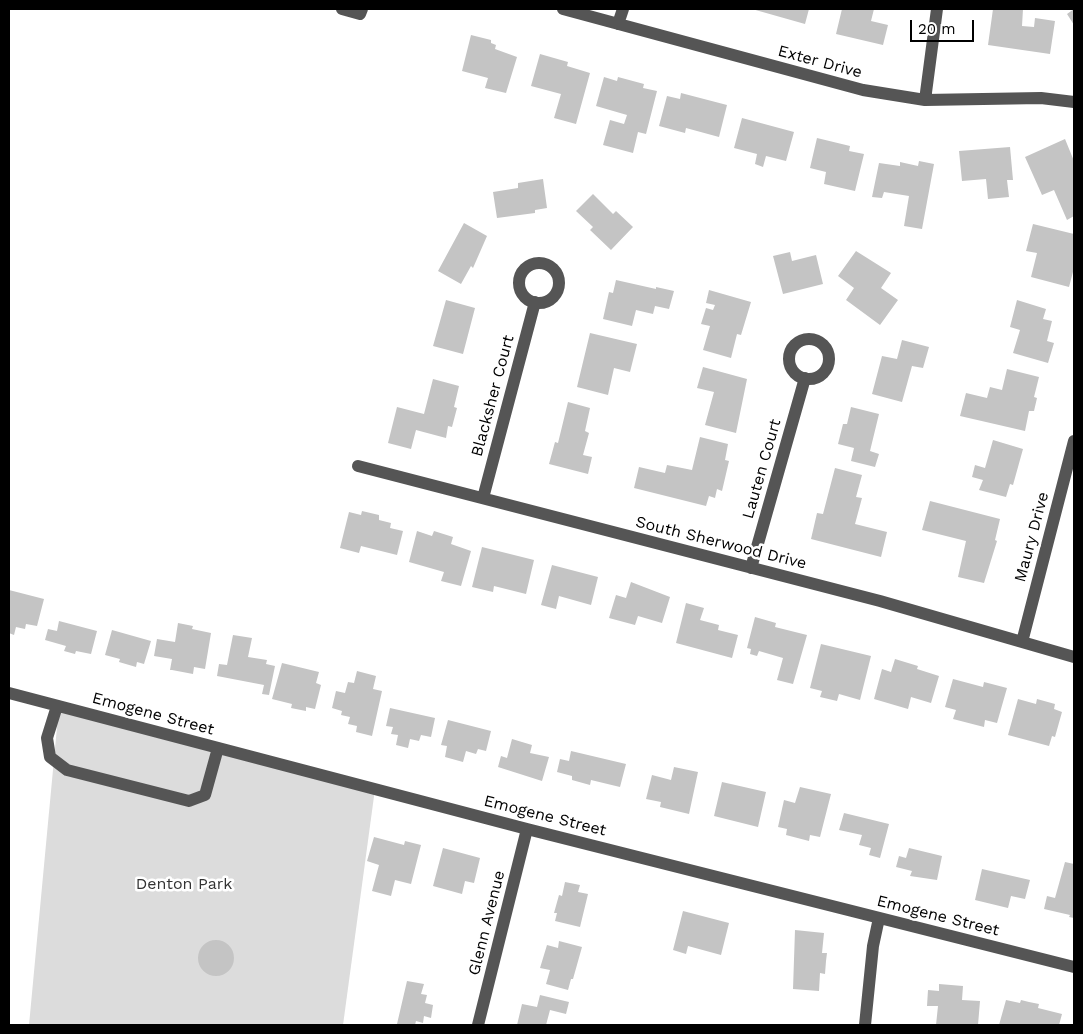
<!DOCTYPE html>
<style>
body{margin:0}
#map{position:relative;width:1083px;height:1034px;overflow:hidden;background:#fff;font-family:"Work Sans",sans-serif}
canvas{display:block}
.frame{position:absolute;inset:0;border:10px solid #000;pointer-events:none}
.scale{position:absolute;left:910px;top:20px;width:64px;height:22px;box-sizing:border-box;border:2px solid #000;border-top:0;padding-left:6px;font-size:15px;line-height:18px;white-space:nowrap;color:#000;-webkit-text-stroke:4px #fff;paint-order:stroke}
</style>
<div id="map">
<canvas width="1083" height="1034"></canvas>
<div class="frame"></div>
<div class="scale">20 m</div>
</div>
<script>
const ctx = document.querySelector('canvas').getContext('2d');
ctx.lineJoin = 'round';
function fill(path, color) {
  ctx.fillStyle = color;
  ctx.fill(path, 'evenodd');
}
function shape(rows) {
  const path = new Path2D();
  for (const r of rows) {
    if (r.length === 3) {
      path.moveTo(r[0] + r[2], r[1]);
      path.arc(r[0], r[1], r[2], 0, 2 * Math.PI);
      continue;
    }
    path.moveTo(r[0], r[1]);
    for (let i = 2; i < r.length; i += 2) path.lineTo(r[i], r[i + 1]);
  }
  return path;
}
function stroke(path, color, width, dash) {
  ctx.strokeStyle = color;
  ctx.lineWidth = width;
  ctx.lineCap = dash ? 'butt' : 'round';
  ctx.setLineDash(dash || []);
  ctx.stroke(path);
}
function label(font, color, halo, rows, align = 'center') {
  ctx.font = font + ' "Work Sans",sans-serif';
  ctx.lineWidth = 5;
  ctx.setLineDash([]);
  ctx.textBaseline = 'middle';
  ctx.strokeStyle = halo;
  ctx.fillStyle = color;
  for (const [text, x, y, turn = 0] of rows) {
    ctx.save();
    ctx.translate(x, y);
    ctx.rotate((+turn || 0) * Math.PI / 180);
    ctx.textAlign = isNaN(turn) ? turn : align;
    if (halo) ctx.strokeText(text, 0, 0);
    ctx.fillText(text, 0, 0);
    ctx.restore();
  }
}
fill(shape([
 [59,706,375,789,343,1025,29,1025]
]), '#dcdcdc');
fill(shape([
 [752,9,809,9,805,24],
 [842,9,874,9,871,21,888,25,883,45,836,34],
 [993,9,1023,9,1022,26,1034,27,1035,18,1055,21,1050,54,988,45],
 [1074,9,1074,25,1067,14],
 [471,35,491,40,491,43,496,45,495,49,517,57,506,93,485,88,488,78,462,71],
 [540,54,568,62,567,66,590,73,576,124,554,118,561,94,531,86],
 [604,77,617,81,618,77,644,84,643,88,657,91,646,134,638,132,633,153,603,145,610,120,624,124,627,115,596,106],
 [681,93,727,105,719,137,686,128,685,133,659,126,667,96,680,99],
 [742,118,794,132,786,161,766,156,763,167,755,164,757,154,734,148],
 [817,138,850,146,849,151,864,154,855,191,824,184,826,172,810,168],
 [1065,139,1074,161,1074,216,1067,220,1054,190,1042,195,1025,157],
 [1010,147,1013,180,1007,180,1009,197,988,199,986,179,962,181,959,151],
 [919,161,934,164,922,229,904,226,909,196,884,192,882,198,872,197,879,163,900,166,900,162,918,166],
 [543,179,547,208,535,210,535,213,497,218,493,192,518,188,518,183],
 [593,194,613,214,616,211,633,227,611,250,590,230,593,227,576,211],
 [464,223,487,236,473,268,471,266,461,284,438,271],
 [1033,224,1074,234,1074,268,1069,287,1031,277,1037,253,1026,251],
 [856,251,891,273,881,288,898,300,880,325,846,300,854,288,838,276],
 [790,252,792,261,816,255,823,284,783,294,773,256],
 [616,280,656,289,656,287,674,291,669,309,655,306,653,314,636,310,632,326,603,319,609,292,613,293],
 [709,290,751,302,741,335,737,334,731,358,703,350,710,326,701,324,706,308,713,310,715,305,706,303],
 [446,300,475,308,463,354,433,346],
 [1017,300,1046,309,1043,319,1052,321,1047,341,1054,343,1048,363,1013,353,1020,330,1010,327],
 [590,333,637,344,630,372,614,368,608,395,577,387],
 [902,340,929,347,923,368,912,366,902,402,872,394,882,356,897,359],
 [703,367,747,379,736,433,705,425,714,392,697,388],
 [1007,369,1039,377,1034,397,1037,398,1034,411,1029,411,1025,431,960,416,966,393,987,398,990,387,1002,390],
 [433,379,459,386,454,407,457,408,452,427,448,426,446,438,416,430,411,449,388,443,397,407,424,414],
 [568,402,590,408,585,431,589,433,583,455,592,457,588,474,549,464,555,442,558,443],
 [851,407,879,414,870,451,879,454,875,467,851,461,854,448,838,444,843,424,847,424],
 [700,437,728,444,725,460,729,461,722,491,717,489,715,498,709,496,706,506,634,488,639,467,665,473,667,465,692,470],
 [993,440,1023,449,1013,485,1010,484,1006,497,979,490,983,480,972,477,975,465,985,468],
 [835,468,862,475,856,497,862,498,855,524,887,532,881,557,811,539,817,513,823,514],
 [930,501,1000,519,995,540,997,541,984,583,958,577,966,541,922,530],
 [362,511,379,515,379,520,391,523,390,528,403,531,397,555,361,546,359,553,340,548,349,512,361,515],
 [417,531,432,536,434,531,453,537,451,544,471,551,461,586,441,581,444,572,409,562],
 [482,547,534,560,526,594,494,586,493,592,472,587],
 [552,565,598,577,591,605,559,596,556,609,541,605],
 [631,582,670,597,662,623,638,616,635,625,609,618,616,595,626,598],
 [9,590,44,599,37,626,26,624,25,629,16,627,14,635,9,633],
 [686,603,704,608,700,620,719,625,718,630,738,635,732,658,676,643],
 [755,617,776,623,775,627,807,635,793,684,777,680,783,658,759,651,757,656,750,654,751,649,747,648],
 [59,621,97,631,91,654,76,651,75,654,64,651,66,646,45,640,48,629,57,631],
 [178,623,193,626,192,629,211,633,205,669,194,667,193,674,172,670,170,670,172,659,154,656,157,639,175,642],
 [112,630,151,641,144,664,137,662,136,667,119,662,120,659,105,655],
 [233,635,252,638,248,657,267,660,266,664,275,666,269,695,262,694,264,685,217,676,219,664,227,665],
 [821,644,871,656,860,700,839,694,837,701,820,697,822,691,810,688],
 [895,659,918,666,917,669,939,676,931,703,911,697,908,709,874,699,882,669,891,672],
 [282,663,319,672,316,683,321,685,315,709,306,707,306,711,291,708,292,704,272,699],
 [357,671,376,676,373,689,382,691,372,736,356,732,357,726,348,724,350,717,341,715,342,711,332,708,336,691,345,693,348,682,354,683],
 [953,679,983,687,984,682,1007,688,997,723,985,720,984,727,953,719,956,710,945,707],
 [1018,699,1036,704,1037,699,1055,704,1054,709,1062,712,1055,737,1052,736,1049,746,1008,735],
 [390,708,435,718,431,737,421,735,419,741,410,739,408,748,396,745,398,735,391,734,393,727,386,726],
 [448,720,491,731,486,751,478,749,476,754,466,751,463,762,445,757,447,746,441,745],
 [512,739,532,745,530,753,549,757,542,781,498,767,501,756,507,758],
 [571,751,626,764,620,787,591,780,590,785,572,780,572,776,557,772,560,759,569,761],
 [674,767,698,772,689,814,660,807,661,802,646,799,652,775,671,780],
 [722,782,766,792,758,827,714,816],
 [800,787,831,794,820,837,810,835,809,841,786,835,787,829,778,827,784,800,795,803],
 [844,813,889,824,880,858,869,855,871,848,859,845,862,835,839,830],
 [374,837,404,845,405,841,421,845,411,884,395,880,391,896,372,891,379,865,367,861],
 [443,848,480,858,474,883,465,881,462,894,433,886],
 [909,848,942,856,937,880,910,876,912,871,896,867,899,856,906,858],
 [1065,862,1074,864,1074,918,1069,917,1070,915,1044,909,1047,896,1055,898],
 [982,869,1030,880,1025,899,1011,896,1008,908,975,900],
 [565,882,580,885,578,892,588,894,580,927,555,921,557,913,554,913,559,895,562,896],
 [683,911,729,923,721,955,688,946,686,954,673,950],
 [795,930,824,933,822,953,827,953,826,961,825,974,820,973,819,991,793,989],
 [216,958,18],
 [559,941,582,947,573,979,571,979,568,990,546,984,550,970,540,968,547,945,558,948],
 [407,981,424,984,421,994,427,995,425,1003,433,1005,431,1018,424,1016,423,1023,416,1021,415,1025,397,1024],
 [939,984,963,986,962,1000,980,1001,978,1025,936,1025,938,1006,927,1006,928,990,939,991],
 [540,995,569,1002,566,1014,550,1010,546,1025,517,1025,522,1004,537,1007],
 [1006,1000,1020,1003,1021,1000,1029,1002,1039,1004,1038,1008,1062,1014,1059,1025,999,1025]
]), '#c4c4c4');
stroke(shape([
 [342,9,360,14,362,9],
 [563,9,863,90,925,100,1041,98,1074,102],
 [618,24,623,9],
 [925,100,937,9],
 [539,283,20],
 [809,359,20],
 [358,466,880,601,1074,657],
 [483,498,535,302],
 [751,568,805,378],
 [1022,642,1074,441],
 [9,693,527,829,1074,967],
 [57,706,47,738,50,757,67,770,189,801,205,795,218,748],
 [478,1025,527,829],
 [865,1025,873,946,879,918]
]), '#555', 12);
label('16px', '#000', '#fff', [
 ["Exter Drive",820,62,15],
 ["Blacksher Court",493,396,-75],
 ["Lauten Court",762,469,-74],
 ["Maury Drive",1032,537,-75],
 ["South Sherwood Drive",721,543,14],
 ["Emogene Street",153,714,15],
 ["Emogene Street",545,816,14],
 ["Emogene Street",938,916,14],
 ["Glenn Avenue",487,923,-76]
]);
label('16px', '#333', '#fff', [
 ["Denton Park",184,884]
]);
</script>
